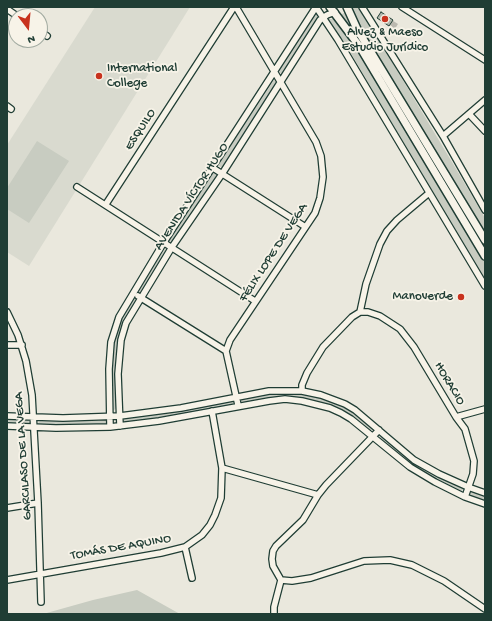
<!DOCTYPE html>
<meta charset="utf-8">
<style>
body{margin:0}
#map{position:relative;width:492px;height:621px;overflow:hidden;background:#eae8dd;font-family:"Gochi Hand",sans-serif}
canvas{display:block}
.frame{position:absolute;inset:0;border:8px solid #1f3d34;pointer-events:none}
.north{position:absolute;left:8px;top:8px;width:40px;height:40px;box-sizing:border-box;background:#f7f3e8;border:1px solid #a1aaa0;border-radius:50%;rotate:164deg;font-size:11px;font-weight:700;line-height:16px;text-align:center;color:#1f3d34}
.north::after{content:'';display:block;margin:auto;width:14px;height:18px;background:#c8321e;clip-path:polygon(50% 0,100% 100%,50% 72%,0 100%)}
</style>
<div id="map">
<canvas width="492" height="621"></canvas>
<div class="frame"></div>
<div class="north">N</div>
</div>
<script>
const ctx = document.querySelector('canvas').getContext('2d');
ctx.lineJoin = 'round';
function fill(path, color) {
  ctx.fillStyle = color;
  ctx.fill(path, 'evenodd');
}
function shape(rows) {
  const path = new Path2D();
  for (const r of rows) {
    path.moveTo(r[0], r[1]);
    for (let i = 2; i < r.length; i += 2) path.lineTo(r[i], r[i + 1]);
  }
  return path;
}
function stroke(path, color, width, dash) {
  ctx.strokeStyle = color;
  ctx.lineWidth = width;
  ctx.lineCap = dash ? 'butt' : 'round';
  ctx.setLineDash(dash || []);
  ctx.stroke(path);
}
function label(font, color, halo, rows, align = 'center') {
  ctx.font = font + ' "Gochi Hand",sans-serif';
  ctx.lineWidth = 3.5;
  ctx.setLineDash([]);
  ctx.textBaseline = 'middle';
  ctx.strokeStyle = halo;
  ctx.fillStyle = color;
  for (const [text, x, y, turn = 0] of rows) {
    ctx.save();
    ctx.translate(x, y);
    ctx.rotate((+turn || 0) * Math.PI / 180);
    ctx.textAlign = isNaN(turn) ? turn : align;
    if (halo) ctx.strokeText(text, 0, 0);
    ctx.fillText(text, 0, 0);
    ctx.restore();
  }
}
fill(shape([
 [95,7,190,7,29,266,7,252,7,145]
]), '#d9dacf');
fill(shape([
 [351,7,359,7,452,162,485,218,485,236,364,34],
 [346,12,485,248,485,251,362,46,340,15],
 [316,13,319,15,319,17,283,73,280,73,279,70],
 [325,19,334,19,338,21,360,53,435,181,485,262,485,281,352,55],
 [274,80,276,81,276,83,222,168,218,165],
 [37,141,69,161,29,223,7,209,7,188],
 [214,172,218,175,172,243,169,240],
 [165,249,167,251,142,293,140,293,138,290],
 [134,297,137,297,138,299,119,340,116,365,117,408,114,410,112,410,112,365,114,340,121,317],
 [269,393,302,393,335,402,354,412,373,428,370,431,352,416,333,407,302,398,286,397,269,398,243,402,240,400,240,399],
 [232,400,233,404,232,405,182,415,123,423,122,418],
 [7,419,28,420,30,423,28,425,7,423],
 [106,419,106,424,84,425,40,426,38,423,40,421],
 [382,435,413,461,462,487,463,490,460,492,436,481,410,465,380,439,380,438],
 [472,491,485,495,485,501,470,496,469,493],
 [137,590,180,614,43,614,93,600]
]), '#c8ccc1');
fill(shape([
 [387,17,398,24,395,29,390,25]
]), '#0003');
const building = shape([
 [381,12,393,20,389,26,377,18,381,12]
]);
fill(building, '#b2b8ae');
stroke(building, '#1f3d34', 1);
const minor = shape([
 [236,7,316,142,321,156,323,177,320,198,315,213,230,340,226,351,238,405],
 [316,7,338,40,485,286],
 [362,7,443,136,485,210],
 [402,7,485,60],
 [7,9,17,16],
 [40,31,47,36],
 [7,106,11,109],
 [469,114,485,131],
 [443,136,485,100],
 [213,168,304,226],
 [77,187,255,301],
 [106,204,234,7],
 [138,296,226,351],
 [7,312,18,335,26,361,32,395,38,503,41,602],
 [360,312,368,312,380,316,400,329,414,347,456,417,465,429,474,461,473,474,465,497],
 [7,345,22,345],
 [302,391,302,385,307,373,323,347,352,317,360,312,366,284,380,244,387,231,397,220,429,193],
 [7,416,63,418,120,416,181,408,269,391,302,391,321,395,345,404,355,410,414,460,439,474,468,487,485,493],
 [456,417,485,409],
 [7,426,56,428,110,427,159,421,269,401,285,399,302,401,330,408,341,413,351,419,410,467,435,482,465,497,485,504],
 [120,426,118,374,121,340,126,323,172,247,222,174,320,20,327,15,335,12],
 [110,427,109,369,111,342,119,317,164,242,316,7],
 [222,468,318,495],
 [7,508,38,503],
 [185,547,192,578],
 [7,580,161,553,185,547,202,535,210,525,215,515,221,498,222,468,212,411],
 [281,580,292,581,311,578,364,561,390,560,412,565,444,581,485,609],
 [274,614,274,607,281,580,273,566,272,559,273,551,276,546,303,520,318,495,326,485,379,430]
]);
const major = shape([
 [330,7,360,47,485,256],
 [347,7,357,29,485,240]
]);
stroke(minor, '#1f3d34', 8);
stroke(major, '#1f3d34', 10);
stroke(minor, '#f7f3e8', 5.5);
stroke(major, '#f7f3e8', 7);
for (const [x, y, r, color] of [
 [385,19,4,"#c8321e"],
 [99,76,4,"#c8321e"],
 [461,297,4,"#c8321e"]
]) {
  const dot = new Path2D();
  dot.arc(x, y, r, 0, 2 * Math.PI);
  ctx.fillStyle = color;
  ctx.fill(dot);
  stroke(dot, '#f7f3e8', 1.5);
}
label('13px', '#1f3d34', '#f7f3e8', [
 ["Alvez & Maeso",385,33],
 ["Estudio Jurídico",385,48],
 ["International",107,69,"left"],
 ["College",107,84,"left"],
 ["Manoverde",453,297,"right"]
]);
label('13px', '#1f3d34', '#f7f3e8', [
 ["ESQUILO",141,130,-57],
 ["AVENIDA VÍCTOR HUGO",192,197,-57],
 ["FÉLIX LOPE DE VEGA",274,253,-57],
 ["HORACIO",449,384,59],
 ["GARCILASO DE LA VEGA",24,456,-94],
 ["TOMÁS DE AQUINO",121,548,-10]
]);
</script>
